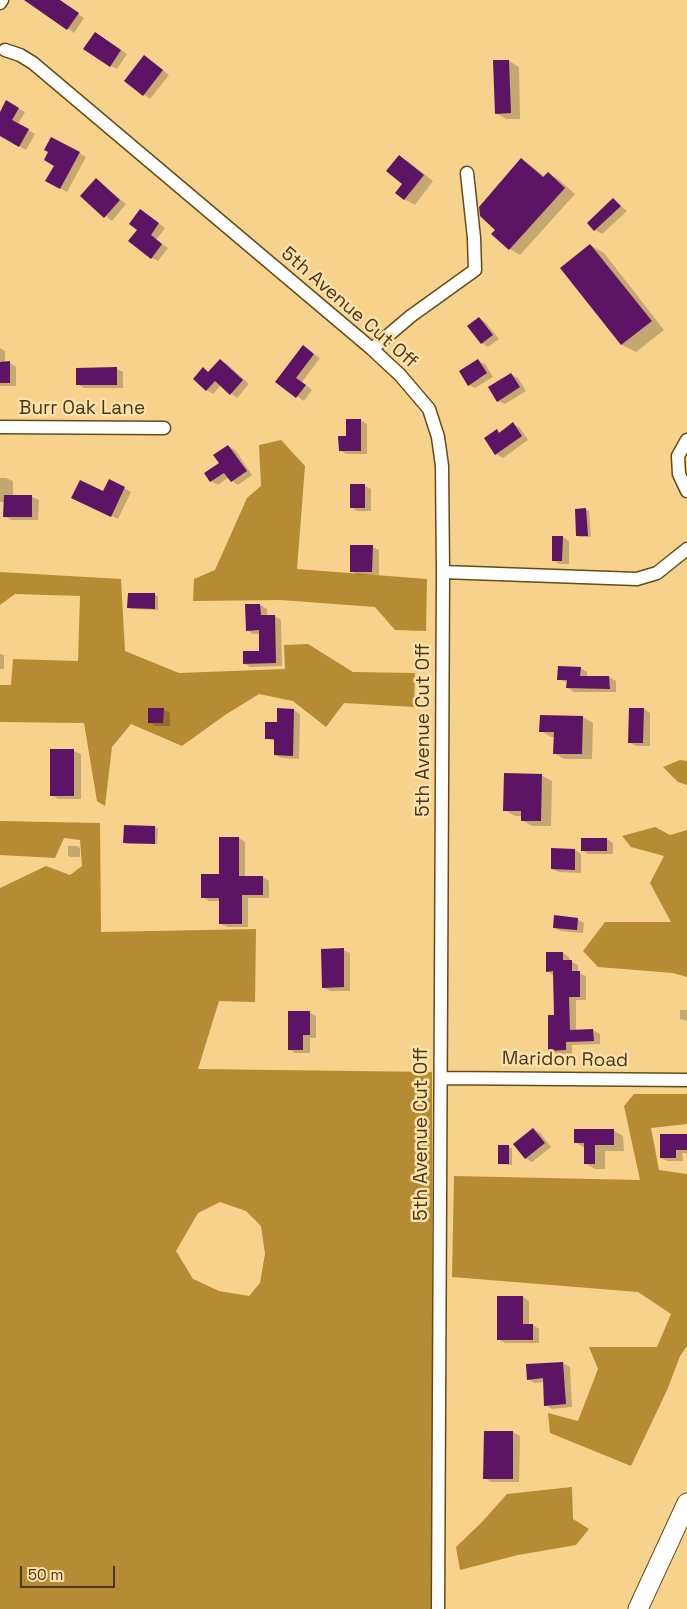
<!DOCTYPE html>
<style>
body{margin:0}
#map{position:relative;width:687px;height:1609px;overflow:hidden;background:#f6d28d;font-family:"Space Grotesk",sans-serif}
canvas{display:block}
.scale{position:absolute;left:20px;top:1566px;width:95px;height:22px;box-sizing:border-box;border:2px solid #45371a;border-top:0;padding-left:6px;font-size:15px;line-height:18px;white-space:nowrap;color:#45371a;-webkit-text-stroke:4px #fee1aa;paint-order:stroke}
</style>
<div id="map">
<canvas width="687" height="1609"></canvas>
<div class="scale">50 m</div>
</div>
<script>
const ctx = document.querySelector('canvas').getContext('2d');
ctx.lineJoin = 'round';
function fill(path, color) {
  ctx.fillStyle = color;
  ctx.fill(path, 'evenodd');
}
function shape(rows) {
  const path = new Path2D();
  for (const r of rows) {
    path.moveTo(r[0], r[1]);
    for (let i = 2; i < r.length; i += 2) path.lineTo(r[i], r[i + 1]);
  }
  return path;
}
function stroke(path, color, width, dash) {
  ctx.strokeStyle = color;
  ctx.lineWidth = width;
  ctx.lineCap = dash ? 'butt' : 'round';
  ctx.setLineDash(dash || []);
  ctx.stroke(path);
}
function label(font, color, halo, rows, align = 'center') {
  ctx.font = font + ' "Space Grotesk",sans-serif';
  ctx.lineWidth = 5;
  ctx.setLineDash([]);
  ctx.textBaseline = 'middle';
  ctx.strokeStyle = halo;
  ctx.fillStyle = color;
  for (const [text, x, y, turn = 0] of rows) {
    ctx.save();
    ctx.translate(x, y);
    ctx.rotate((+turn || 0) * Math.PI / 180);
    ctx.textAlign = isNaN(turn) ? turn : align;
    if (halo) ctx.strokeText(text, 0, 0);
    ctx.fillText(text, 0, 0);
    ctx.restore();
  }
}
fill(shape([
 [281,440,305,466,297,569,427,579,426,631,395,630,375,607,281,600,193,601,194,579,215,570,247,498,261,486,259,445],
 [0,572,121,579,125,651,179,673,285,669,284,645,308,644,353,672,415,673,414,707,344,703,326,727,293,701,259,694,225,715,182,746,131,724,112,747,105,806,97,801,84,723,0,722,0,685,11,685,13,659,78,661,80,596,15,594,0,605],
 [680,760,687,761,687,785,678,782,663,767],
 [0,821,100,823,101,932,256,929,255,1002,219,1001,198,1069,432,1072,432,1609,0,1609,0,888,46,866,70,875,82,866,80,840,64,838,55,858,0,855],
 [220,1202,246,1211,261,1226,265,1254,260,1283,249,1296,219,1291,193,1279,176,1251,198,1213],
 [655,827,670,835,687,830,687,977,673,973,598,967,583,951,605,922,671,922,650,883,664,856,631,847,622,836],
 [634,1094,687,1094,687,1124,651,1128,659,1170,687,1174,687,1346,680,1356,668,1388,631,1466,550,1433,548,1413,578,1421,598,1369,589,1347,657,1347,671,1314,638,1292,452,1277,454,1176,640,1180,624,1106],
 [572,1487,573,1519,589,1529,576,1545,518,1555,460,1570,456,1547,482,1522,507,1494]
]), '#b58c33');
fill(shape([
 [31,0,59,0,84,18,74,33],
 [102,37,127,54,117,69,111,66],
 [151,61,169,75,150,99,126,81],
 [509,61,519,67,520,119,506,119,496,113],
 [7,102,25,112,18,124,35,134,26,150,0,135,0,114],
 [52,138,86,157,67,192,47,181,55,165,50,151],
 [399,157,409,162,433,181,415,205,404,199,404,183],
 [521,160,531,166,545,177,548,173,558,179,575,194,520,255,510,249,493,234,497,230],
 [96,180,126,204,112,221,81,196],
 [613,200,627,211,602,234,595,230],
 [141,210,165,228,156,240,168,248,158,261,152,258,138,229],
 [590,245,604,253,664,330,636,352,622,345,562,268],
 [479,318,485,322,499,339,488,347,482,343,468,326],
 [303,347,320,358,302,382,312,390,304,401,277,382],
 [0,348,5,351,5,363,10,363,16,367,16,386,0,386],
 [220,360,227,364,249,384,237,398,221,385,213,394,207,390,204,369,209,372],
 [478,361,485,364,493,377,475,388,469,385],
 [117,369,123,372,123,388,84,388,77,384],
 [511,374,518,378,526,391,505,404,498,401],
 [360,420,367,424,367,454,346,454,340,450,347,437],
 [513,424,520,428,528,440,503,458,496,454,497,431,501,433],
 [228,446,235,450,252,475,238,485,232,481,229,477,218,485,211,481],
 [0,478,6,478,13,481,13,496,32,497,39,500,38,520,11,520,5,516,5,502,0,502],
 [365,486,371,489,371,511,357,511,351,507],
 [124,488,131,492,118,519,79,501],
 [586,510,589,511,591,537,580,537,577,535,576,511],
 [563,537,569,541,569,564,560,564,553,560],
 [372,547,379,550,379,575,358,575,351,571],
 [155,595,158,596,158,610,132,609,129,608],
 [260,605,267,609,267,616,275,616,281,620,282,666,250,667,244,663,261,652,260,634,253,634,247,630],
 [0,654,4,655,4,669,0,669],
 [580,668,587,672,587,677,609,677,616,681,616,692,574,692,568,688,568,683,558,679],
 [163,709,170,713,170,726,155,726,149,722],
 [644,709,650,713,650,746,636,746,629,742],
 [294,710,300,714,299,759,282,758,275,755,276,742,266,738,278,723],
 [583,717,593,723,592,759,564,759,554,753,555,737,551,737,541,731],
 [74,751,81,754,81,799,58,799,52,795],
 [541,775,552,781,551,826,532,826,522,820,522,816,515,816,505,810],
 [155,827,158,829,157,844,127,844,124,842],
 [239,838,245,842,245,877,263,877,269,881,269,898,248,898,248,927,227,927,220,923,220,901,209,901,203,897,220,875],
 [607,839,613,843,613,854,588,854,582,850],
 [68,846,77,846,80,848,80,857,71,857,68,856],
 [575,850,581,854,581,873,559,872,552,869],
 [577,919,584,923,583,933,561,931,554,927],
 [343,950,350,953,350,991,330,991,323,987],
 [563,953,569,957,570,961,578,965,578,973,586,976,586,1000,576,1000,576,1031,593,1030,600,1034,600,1044,572,1045,572,1054,556,1054,549,1050,555,1016,553,975,547,971],
 [680,1010,687,1010,687,1021,680,1019],
 [310,1013,316,1016,316,1038,310,1038,310,1053,295,1053,289,1049],
 [534,1130,540,1133,551,1147,532,1162,525,1158],
 [613,1130,623,1136,624,1151,605,1151,605,1169,595,1169,585,1163,585,1148,575,1142],
 [687,1135,687,1153,682,1153,683,1161,668,1161,661,1158],
 [499,1146,512,1148,512,1165,499,1164],
 [523,1297,529,1301,529,1325,533,1325,539,1329,539,1343,505,1343,498,1339],
 [563,1363,570,1367,572,1407,552,1409,545,1405,544,1382,535,1383,528,1379,528,1365],
 [485,1432,513,1432,520,1436,519,1482,491,1482,485,1478]
]), '#0003');
fill(shape([
 [24,0,60,0,79,13,67,30],
 [95,32,121,50,110,67,83,49],
 [144,55,163,70,143,96,124,81],
 [493,60,509,60,511,113,495,114],
 [6,100,19,108,12,120,29,129,19,147,0,136,0,112],
 [51,137,80,152,60,189,45,181,54,166,44,160,48,152,44,150],
 [399,155,424,175,404,200,395,193,402,184,386,171],
 [521,158,543,177,548,172,565,188,509,250,491,234,495,230,480,216,479,207],
 [96,178,120,200,104,218,80,196],
 [613,198,621,206,594,231,587,223],
 [140,209,159,223,151,235,162,244,151,259,128,241,137,230,129,224],
 [590,244,652,321,621,345,560,268],
 [479,317,493,335,481,344,467,326],
 [303,345,314,354,296,378,306,385,296,398,275,382],
 [220,359,243,380,230,395,215,381,206,391,193,379,203,367,208,372],
 [478,359,487,373,468,386,459,371],
 [10,361,10,383,0,383,0,362],
 [117,367,117,385,76,385,76,368],
 [511,373,520,387,497,402,488,387],
 [346,419,361,419,361,451,339,451,338,436,346,436],
 [513,422,522,436,495,455,484,438,497,429,499,433],
 [228,445,247,471,231,482,224,473,210,482,204,473,219,463,213,455],
 [109,479,125,487,111,517,71,498,80,480,103,491],
 [350,484,365,484,365,508,350,508],
 [4,495,32,495,32,517,3,517],
 [586,508,588,536,576,536,575,509],
 [552,536,563,536,562,561,552,561],
 [350,545,373,545,372,572,350,572],
 [128,593,155,593,155,609,127,608],
 [245,604,260,604,261,615,275,615,276,663,243,664,243,651,259,651,259,630,246,631],
 [558,666,581,667,580,676,609,676,610,689,566,688,567,680,557,680],
 [148,708,164,708,163,723,148,723],
 [277,708,294,709,293,756,274,755,274,739,265,739,265,722,277,722],
 [629,708,644,708,643,743,628,743],
 [540,715,583,716,582,754,553,754,554,732,539,732],
 [50,749,74,749,74,796,50,796],
 [504,773,542,774,541,821,521,821,521,811,503,811],
 [124,825,155,826,155,844,123,843],
 [219,837,239,837,239,876,263,876,263,895,242,895,242,924,219,924,219,898,201,898,201,874,219,874],
 [581,838,607,838,607,851,581,851],
 [551,848,575,849,575,870,551,869],
 [554,915,578,918,577,930,553,928],
 [344,948,344,987,322,988,321,949],
 [546,952,563,952,563,960,572,960,572,971,580,971,580,997,569,997,570,1030,593,1029,594,1041,566,1042,566,1050,548,1051,548,1015,554,1015,553,971,546,972],
 [288,1011,310,1011,310,1035,303,1035,303,1050,288,1050],
 [533,1128,545,1143,525,1159,513,1144],
 [574,1129,614,1129,614,1145,595,1145,595,1164,584,1164,584,1143,574,1143],
 [660,1134,687,1134,687,1150,676,1150,676,1158,660,1158],
 [498,1145,509,1145,509,1164,498,1164],
 [497,1296,523,1296,523,1324,533,1324,533,1340,497,1340],
 [563,1362,566,1404,544,1406,543,1378,527,1380,526,1364],
 [484,1431,513,1431,513,1479,483,1479]
]), '#5d1465');
const minor = shape([
 [0,3,2,0],
 [5,50,20,55,33,63,372,349,400,375,429,409,438,437,442,466,443,572,438,1609],
 [372,349,411,316,475,270,474,238,467,173],
 [0,427,164,428],
 [687,440,678,456,679,474,687,491],
 [443,572,637,579,657,573,687,549],
 [442,1078,687,1080]
]);
const highway = shape([
 [638,1609,687,1503]
]);
stroke(minor, '#644c16', 15);
stroke(highway, '#644c16', 21);
stroke(minor, '#fff', 12);
stroke(highway, '#fff', 19);
label('19px', '#45371a', '#fee1aa', [
 ["5th Avenue Cut Off",349,308,41],
 ["Burr Oak Lane",82,409],
 ["5th Avenue Cut Off",424,730,-90],
 ["Maridon Road",565,1060,1],
 ["5th Avenue Cut Off",422,1134,-90]
]);
</script>
